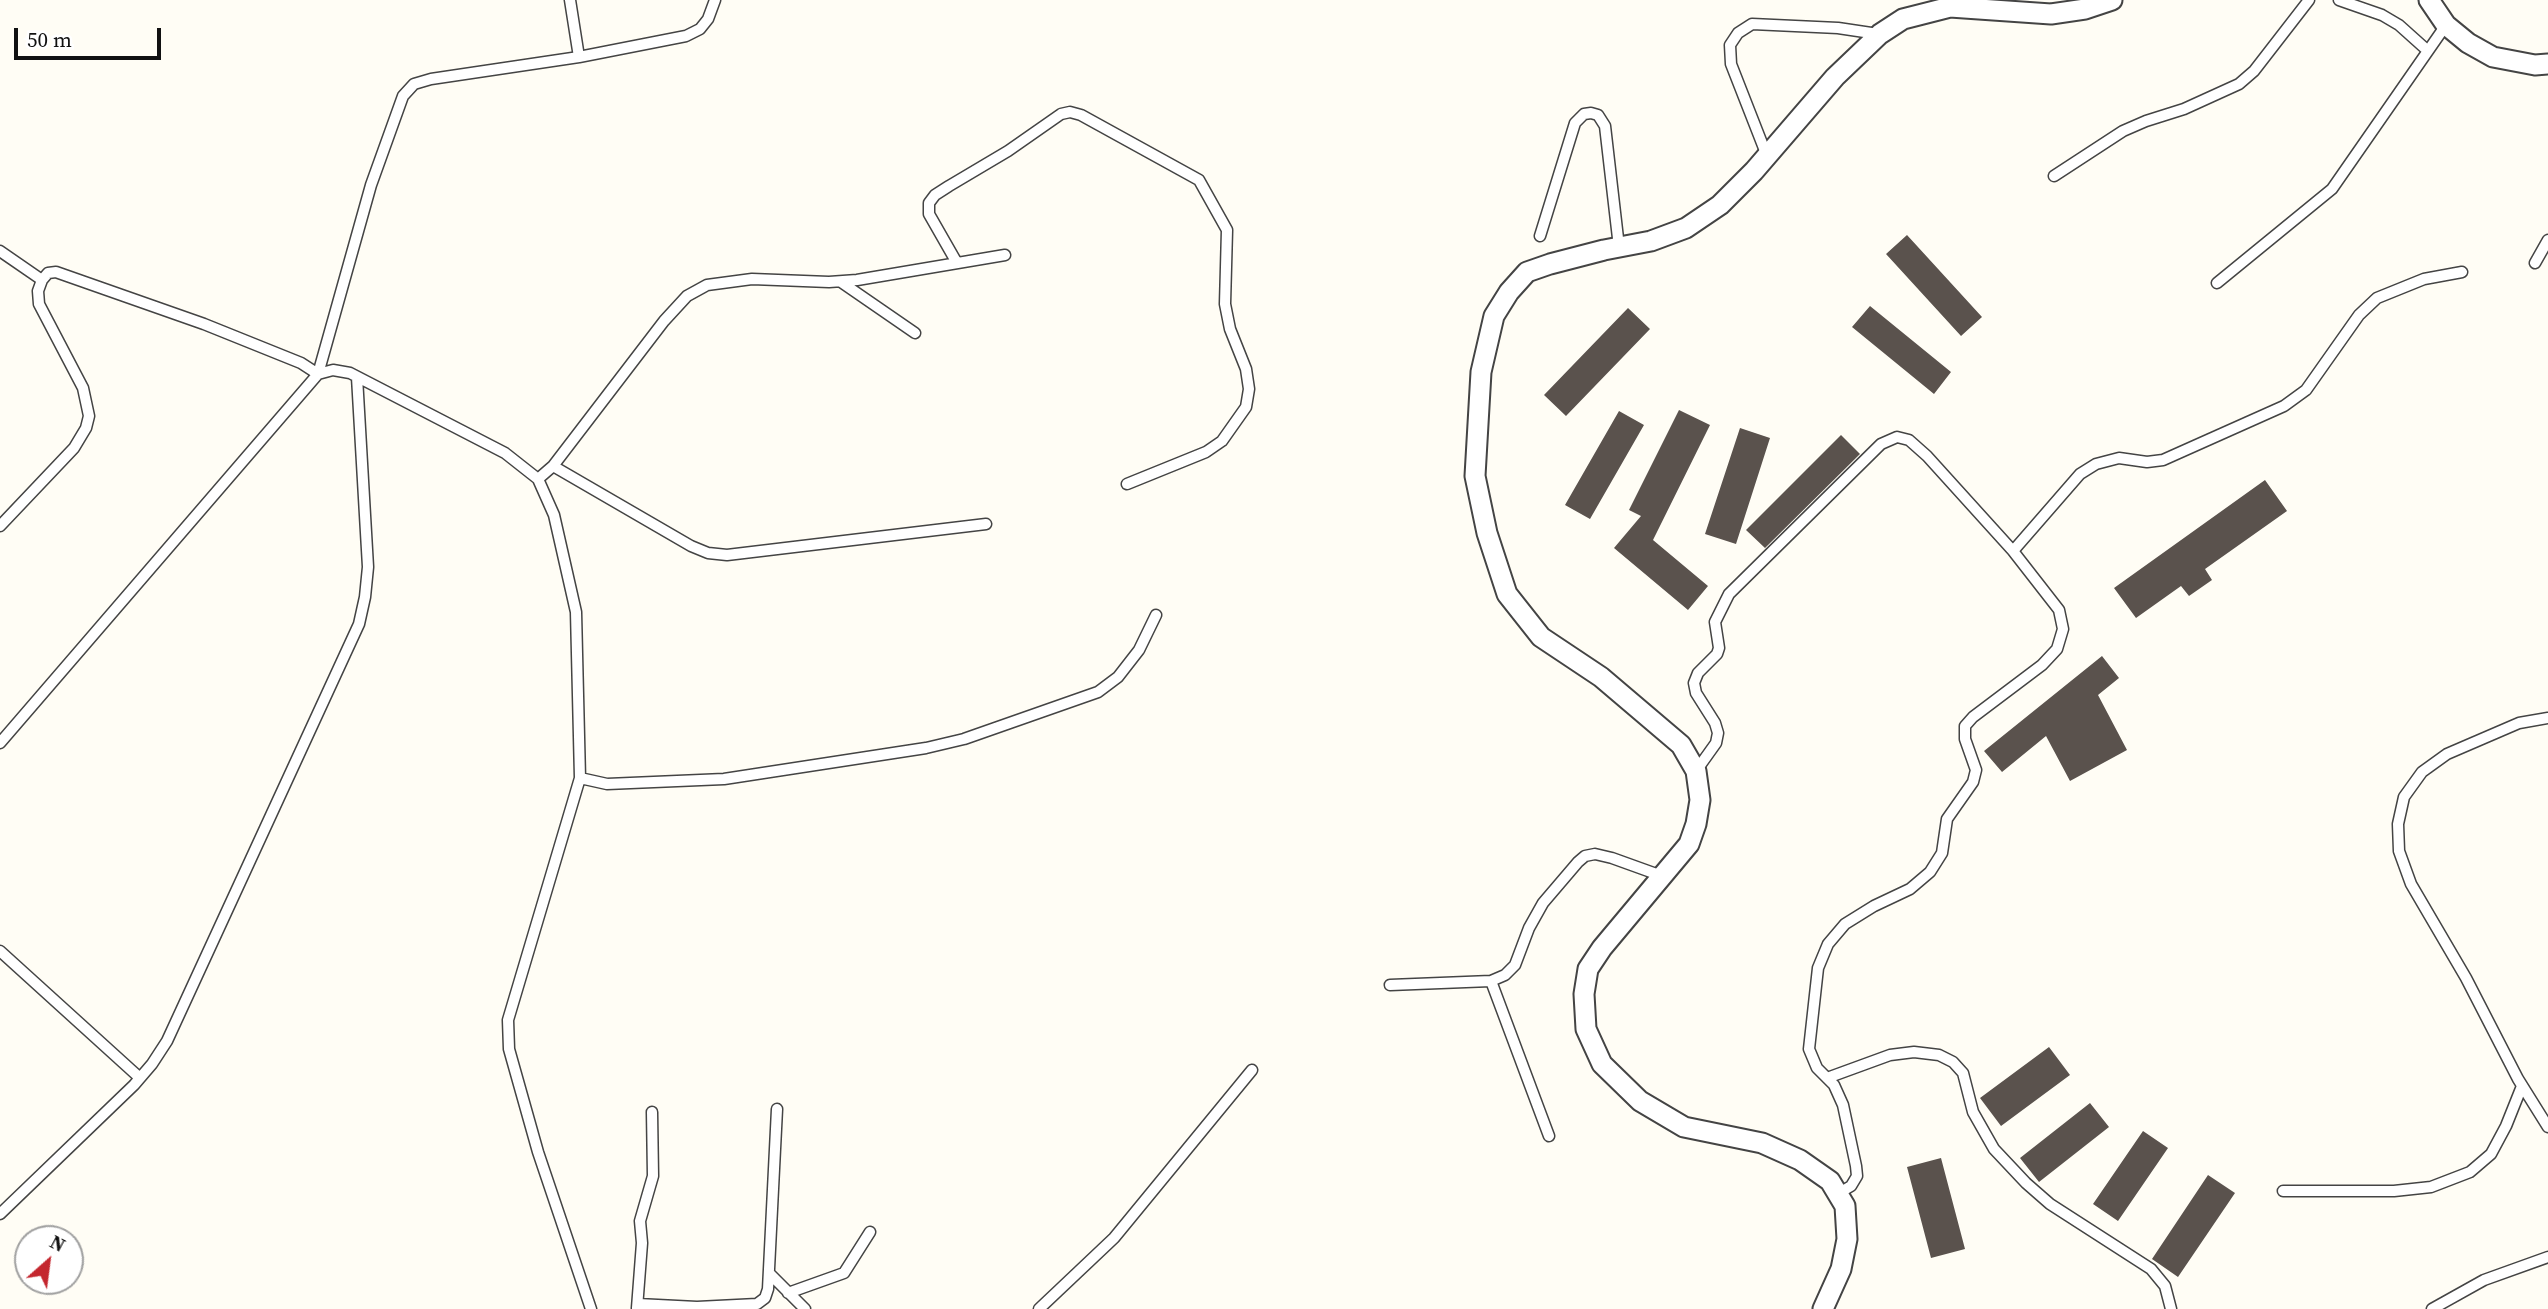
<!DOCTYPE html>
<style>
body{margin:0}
#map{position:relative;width:2548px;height:1309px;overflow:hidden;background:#fffdf5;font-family:"Source Serif 4",serif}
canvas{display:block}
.north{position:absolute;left:14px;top:1225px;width:70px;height:70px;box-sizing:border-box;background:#fff;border:2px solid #a0a0a0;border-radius:50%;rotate:28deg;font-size:19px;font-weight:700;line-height:28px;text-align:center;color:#111}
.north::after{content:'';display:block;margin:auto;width:24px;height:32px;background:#c4262e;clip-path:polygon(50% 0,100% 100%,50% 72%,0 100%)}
.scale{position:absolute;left:14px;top:28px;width:147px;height:32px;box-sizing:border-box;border:4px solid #111;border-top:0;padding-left:9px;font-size:21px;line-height:24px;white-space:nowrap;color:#111;-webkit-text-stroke:5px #fff;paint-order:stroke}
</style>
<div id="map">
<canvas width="2548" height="1309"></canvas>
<div class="north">N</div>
<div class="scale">50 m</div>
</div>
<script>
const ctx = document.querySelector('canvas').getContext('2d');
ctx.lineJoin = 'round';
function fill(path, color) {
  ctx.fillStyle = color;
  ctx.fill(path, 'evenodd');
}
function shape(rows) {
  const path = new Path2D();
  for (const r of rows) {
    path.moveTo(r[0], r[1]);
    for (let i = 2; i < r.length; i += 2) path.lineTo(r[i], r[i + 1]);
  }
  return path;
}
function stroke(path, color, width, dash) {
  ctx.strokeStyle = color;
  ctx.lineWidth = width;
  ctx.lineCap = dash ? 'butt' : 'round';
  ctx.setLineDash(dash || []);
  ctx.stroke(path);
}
fill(shape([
 [1907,235,1982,317,1961,336,1886,254],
 [1870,306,1951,372,1934,394,1852,327],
 [1628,308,1650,329,1566,416,1544,395],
 [1679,410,1710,425,1653,540,1708,586,1688,610,1614,548,1641,516,1629,510],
 [1619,411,1644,425,1590,519,1565,505],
 [1740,428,1770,438,1736,544,1705,534],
 [1841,435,1860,454,1765,548,1746,530],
 [2265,480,2287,511,2205,569,2212,580,2189,596,2181,586,2136,618,2114,588],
 [2102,656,2119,678,2098,695,2127,750,2070,781,2046,736,2002,772,1984,751],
 [2049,1047,2070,1075,2001,1126,1980,1098],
 [2090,1103,2109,1127,2039,1182,2020,1158],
 [2143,1131,2168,1148,2118,1221,2093,1204],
 [1941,1158,1965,1249,1931,1258,1907,1167],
 [2208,1175,2235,1193,2178,1277,2152,1259]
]), '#5a524d');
const lane = shape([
 [570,0,579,57],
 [2339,0,2382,15,2399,25,2428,51],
 [1767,156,1731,64,1730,45,1738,33,1752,24,1838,28,1878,34],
 [2054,176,2123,131,2146,121,2184,109,2239,84,2254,71,2309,0],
 [1540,236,1575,123,1584,114,1591,113,1598,115,1605,126,1619,247],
 [0,251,42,280],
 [957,263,929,214,929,203,935,195,949,186,1008,151,1061,114,1070,112,1081,115,1199,180,1227,230,1225,304,1230,329,1246,369,1249,389,1246,407,1222,441,1206,452,1127,484],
 [2535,263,2548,240],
 [841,282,915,333],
 [2217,283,2332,189,2446,25],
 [553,466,691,546,708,553,727,555,986,524],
 [538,479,553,466,664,321,687,296,707,285,752,279,829,282,857,280,1005,255],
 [0,526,74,448,86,428,89,416,83,388,39,304,38,291,42,280,48,273,56,272,204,324,301,363,318,374,371,185,403,96,414,84,431,79,579,57,686,36,700,29,708,19,715,0],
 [2013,551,2080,474,2096,464,2119,458,2147,462,2163,460,2284,406,2306,390,2359,315,2377,298,2424,279,2462,272],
 [2548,718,2519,723,2447,754,2422,772,2404,797,2398,824,2399,851,2411,884,2466,978,2518,1079,2548,1127],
 [0,743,318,374,333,370,350,373,505,453,538,479,554,515,576,612,580,778,508,1020,509,1049,538,1152,591,1309],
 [1696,771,1716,743,1718,733,1715,723,1696,693,1694,683,1698,673,1717,654,1719,648,1715,622,1729,594,1881,444,1897,437,1909,440,1927,456,2013,551,2059,610,2063,629,2057,649,2042,665,1973,717,1965,726,1965,739,1976,770,1973,782,1947,819,1942,853,1930,872,1910,889,1874,906,1845,924,1828,944,1818,968,1809,1049,1817,1068,1834,1085,1843,1105,1856,1166,1857,1176,1851,1186,1839,1193],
 [580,778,607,784,724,779,926,748,964,739,1098,692,1118,677,1139,650,1156,615],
 [0,951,140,1078],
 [1491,981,1549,1136],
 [1390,985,1491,981,1505,975,1515,965,1529,928,1543,903,1578,862,1585,856,1595,854,1612,858,1662,876],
 [1827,1078,1890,1055,1914,1052,1939,1055,1953,1062,1963,1073,1973,1112,1994,1149,2026,1183,2050,1204,2151,1269,2165,1286,2171,1309],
 [2283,1191,2394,1191,2431,1187,2470,1172,2491,1154,2506,1126,2522,1086],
 [0,1214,134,1085,152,1064,167,1041,359,624,365,597,368,567,357,377],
 [769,1273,805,1309],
 [788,1293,844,1273,870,1232],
 [638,1304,697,1307,757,1304,765,1298,768,1289,777,1109],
 [637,1308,642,1243,640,1221,653,1176,652,1112],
 [1039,1309,1114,1238,1252,1070],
 [2432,1309,2484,1280,2548,1257]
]);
const street = shape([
 [2429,0,2446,25,2468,43,2493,57,2535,65,2548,64],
 [1823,1309,1841,1269,1847,1239,1845,1206,1830,1181,1800,1160,1762,1143,1684,1127,1640,1101,1602,1064,1586,1029,1584,994,1588,969,1602,948,1689,844,1696,824,1700,800,1696,771,1681,745,1601,677,1541,637,1507,594,1487,533,1475,476,1481,372,1494,316,1509,292,1527,272,1550,264,1604,250,1651,241,1686,228,1720,205,1754,171,1835,77,1880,34,1903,19,1950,7,2051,14,2085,9,2112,0]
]);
stroke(lane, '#444', 13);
stroke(street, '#444', 23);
stroke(lane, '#fff', 10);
stroke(street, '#fff', 19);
</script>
